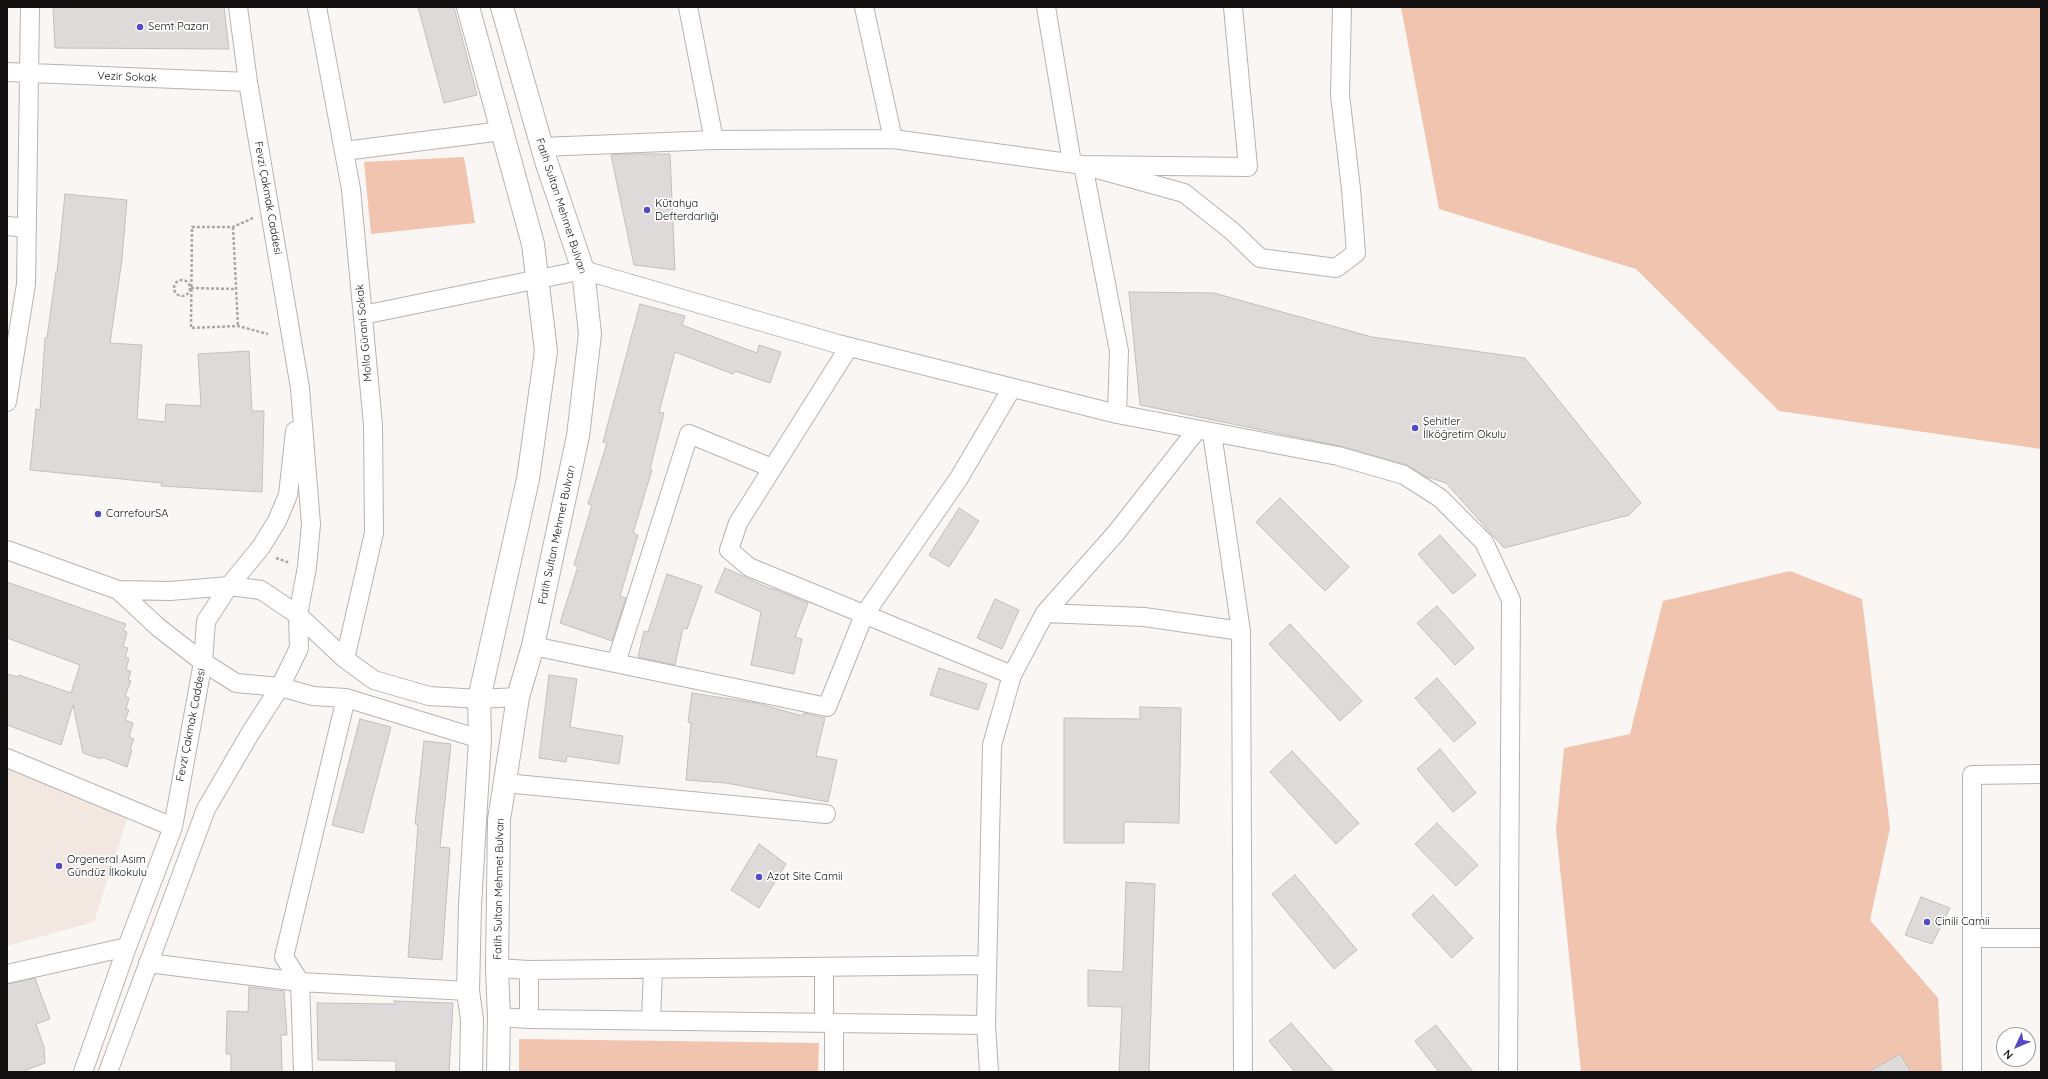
<!DOCTYPE html>
<meta charset="utf-8">
<style>
body{margin:0}
#map{position:relative;width:2048px;height:1079px;overflow:hidden;background:#faf6f4;font-family:Quicksand,sans-serif}
canvas{display:block}
.frame{position:absolute;inset:0;border:8px solid #121010;pointer-events:none}
.north{position:absolute;left:1996px;top:1027px;width:40px;height:40px;box-sizing:border-box;background:#fff;border:1px solid #a09f9f;border-radius:50%;rotate:226deg;font-size:11px;font-weight:700;line-height:16px;text-align:center;color:#121010}
.north::after{content:'';display:block;margin:auto;width:14px;height:18px;background:#544bc3;clip-path:polygon(50% 0,100% 100%,50% 72%,0 100%)}
</style>
<div id="map">
<canvas width="2048" height="1079"></canvas>
<div class="frame"></div>
<div class="north">N</div>
</div>
<script>
const ctx = document.querySelector('canvas').getContext('2d');
ctx.lineJoin = 'round';
function fill(path, color) {
  ctx.fillStyle = color;
  ctx.fill(path, 'evenodd');
}
function shape(rows) {
  const path = new Path2D();
  for (const r of rows) {
    if (r.length === 3) {
      path.moveTo(r[0] + r[2], r[1]);
      path.arc(r[0], r[1], r[2], 0, 2 * Math.PI);
      continue;
    }
    path.moveTo(r[0], r[1]);
    for (let i = 2; i < r.length; i += 2) path.lineTo(r[i], r[i + 1]);
  }
  return path;
}
function stroke(path, color, width, dash) {
  ctx.strokeStyle = color;
  ctx.lineWidth = width;
  ctx.lineCap = dash ? 'butt' : 'round';
  ctx.setLineDash(dash || []);
  ctx.stroke(path);
}
function label(font, color, halo, rows, align = 'center') {
  ctx.font = font + ' Quicksand,sans-serif';
  ctx.lineWidth = 3.5;
  ctx.setLineDash([]);
  ctx.textBaseline = 'middle';
  ctx.strokeStyle = halo;
  ctx.fillStyle = color;
  for (const [text, x, y, turn = 0] of rows) {
    ctx.save();
    ctx.translate(x, y);
    ctx.rotate((+turn || 0) * Math.PI / 180);
    ctx.textAlign = isNaN(turn) ? turn : align;
    if (halo) ctx.strokeText(text, 0, 0);
    ctx.fillText(text, 0, 0);
    ctx.restore();
  }
}
fill(shape([
 [7,762,130,810,94,922,7,946]
]), '#f3e7e2');
fill(shape([
 [1401,7,2041,7,2041,449,1779,411,1636,269,1439,209],
 [464,157,475,223,371,234,364,162],
 [1790,571,1862,599,1890,828,1870,920,1938,998,1942,1072,1581,1072,1556,829,1564,748,1630,734,1663,601],
 [519,1039,819,1043,818,1072,519,1072]
]), '#f0c4af');
const building = shape([
 [53,7,224,7,229,49,55,48,53,7],
 [418,7,454,7,477,95,444,103,418,7],
 [619,154,670,154,675,270,634,265,611,155,619,154],
 [65,194,127,200,122,259,110,343,142,345,137,419,165,422,166,404,201,406,198,354,249,351,252,411,264,411,262,492,161,486,162,483,30,470,36,409,40,410,45,338,47,338,56,272,57,272,65,194],
 [1129,292,1214,293,1372,337,1525,358,1641,503,1629,515,1504,548,1446,483,1424,476,1407,465,1340,446,1140,405,1129,292],
 [640,304,685,316,682,325,757,353,759,345,781,352,770,383,735,371,733,374,675,352,659,412,664,413,650,469,652,470,633,533,638,535,620,596,626,598,612,641,560,623,578,566,574,565,592,505,588,504,607,443,603,442,640,304],
 [1280,498,1349,567,1325,591,1256,522,1280,498],
 [959,508,979,521,949,567,929,555,959,508],
 [1440,535,1476,575,1453,594,1418,554,1440,535],
 [725,568,771,589,771,588,808,603,795,637,802,639,794,674,751,665,761,612,715,592,725,568],
 [667,574,702,586,687,629,683,628,675,665,638,657,644,631,648,632,667,574],
 [7,582,126,624,123,630,127,632,123,647,128,648,125,657,129,658,126,670,131,671,128,680,131,681,125,696,129,698,126,709,129,710,125,720,133,723,129,737,134,739,130,749,132,750,127,767,102,757,101,759,83,753,73,705,61,745,7,725,7,674,18,677,19,675,71,693,80,665,7,638,7,582],
 [995,599,1019,610,1002,649,977,638,995,599],
 [1437,606,1474,648,1455,665,1417,623,1437,606],
 [1290,624,1362,701,1340,721,1269,644,1290,624],
 [939,668,987,684,978,710,930,695,939,668],
 [549,675,577,679,570,727,623,736,619,764,567,756,566,762,539,758,549,675],
 [1437,678,1476,723,1454,742,1415,698,1437,678],
 [692,693,756,703,803,716,803,713,825,718,816,756,837,760,828,802,726,783,686,780,691,723,688,722,692,693],
 [1140,707,1181,708,1179,823,1124,822,1124,843,1064,843,1064,718,1140,719,1140,707],
 [360,719,391,727,363,833,332,825,360,719],
 [424,741,451,744,440,847,450,848,442,960,408,957,418,825,415,824,424,741],
 [1440,749,1476,793,1453,812,1417,769,1440,749],
 [1292,751,1359,823,1336,844,1270,772,1292,751],
 [1437,823,1478,865,1456,886,1415,844,1437,823],
 [759,844,786,864,759,908,731,890,759,844],
 [1295,875,1357,950,1334,969,1272,894,1295,875],
 [1126,882,1155,884,1149,1072,1119,1072,1122,1007,1088,1006,1088,970,1123,972,1126,882],
 [1433,895,1473,938,1452,958,1412,915,1433,895],
 [1921,897,1950,908,1932,944,1905,935,1921,897],
 [35,978,50,1019,36,1024,44,1047,45,1063,26,1070,26,1072,7,1072,7,984,35,978],
 [249,987,284,991,287,1035,281,1035,282,1072,231,1072,231,1054,226,1054,227,1011,248,1012,249,987],
 [394,1001,453,1003,449,1072,396,1072,396,1061,318,1060,317,1003,395,1004,394,1001],
 [1291,1023,1334,1072,1295,1072,1269,1041,1291,1023],
 [1436,1025,1473,1072,1439,1072,1415,1041,1436,1025],
 [1900,1054,1911,1072,1868,1072,1900,1054]
]);
fill(building, '#dedad9');
stroke(building, '#c2bfbd', 1);
const minor = shape([
 [317,7,351,189,373,425,374,533,345,659],
 [688,7,714,140],
 [864,7,893,139],
 [1046,7,1072,163],
 [7,72,248,82],
 [542,147,714,140,893,139,1083,165,1248,167,1233,7],
 [344,151,502,131],
 [7,226,27,228],
 [363,315,583,270,838,344,1117,414,1338,456,1404,475,1440,498,1484,542,1511,600,1508,1072],
 [849,347,738,523,729,550,749,567,1012,675],
 [7,402,26,284,30,7],
 [1117,414,1119,351,1083,165,1184,193,1232,231,1260,258,1336,268,1356,253,1351,189,1340,95,1342,7],
 [1212,433,1241,631,1243,1072],
 [7,550,118,590,170,591,229,586,261,590,298,615,345,659,374,680,429,696,479,699,518,697],
 [118,590,159,628,203,662,236,683,280,687,313,696,346,698,480,739],
 [1045,613,1144,617,1241,631],
 [533,646,827,707,864,615,959,478,1012,388],
 [616,663,689,434,772,468],
 [7,758,173,827],
 [505,783,826,814],
 [1972,938,2041,938],
 [148,963,300,982,468,991],
 [497,968,529,970,987,965],
 [7,974,127,947],
 [499,1017,529,1019,986,1025],
 [529,1019,529,970],
 [651,1021,653,969],
 [824,1023,824,967],
 [83,1072,127,947,173,827,203,662,206,621,229,586,261,547,277,521,288,495,295,431],
 [108,1072,206,809,251,732,280,687,299,648,298,615,307,567,311,524,300,388,248,82,238,7],
 [303,1072,300,982,284,957,346,698],
 [834,1072,834,1023],
 [989,1072,986,1025,992,745,1012,675,1045,613,1116,533,1196,431],
 [1972,1072,1972,775,2041,774]
]);
const major = shape([
 [468,7,533,244,546,351,528,479,479,699,480,739,470,905,468,991,472,1020,471,1072],
 [498,1072,499,1017,497,968,499,820,518,697,533,646,578,436,590,334,583,270,546,161,502,7]
]);
stroke(minor, '#b7b3b2', 20);
stroke(major, '#b7b3b2', 24);
stroke(shape([
 [253,218,233,227,192,227,191,328,238,326,268,334],
 [233,227,238,326],
 [182,288,8],
 [191,288,236,289],
 [276,558,290,563]
]), '#aca8a7', 2.5, [3, 2]);
stroke(minor, '#fff', 18);
stroke(major, '#fff', 22);
for (const [x, y, r, color] of [
 [140,27,4,"#544bc3"],
 [647,210,4,"#544bc3"],
 [1415,428,4,"#544bc3"],
 [98,514,4,"#544bc3"],
 [59,866,4,"#544bc3"],
 [759,877,4,"#544bc3"],
 [1927,922,4,"#544bc3"]
]) {
  const dot = new Path2D();
  dot.arc(x, y, r, 0, 2 * Math.PI);
  ctx.fillStyle = color;
  ctx.fill(dot);
  stroke(dot, '#fff', 1.5);
}
label('11px', '#121010', '#fff', [
 ["Semt Pazarı",148,27],
 ["Kütahya",655,204],
 ["Defterdarlığı",655,217],
 ["Şehitler",1423,422],
 ["İlköğretim Okulu",1423,435],
 ["CarrefourSA",106,514],
 ["Orgeneral Asım",67,860],
 ["Gündüz İlkokulu",67,873],
 ["Azot Site Camii",767,877],
 ["Çinili Camii",1935,922]
], 'left');
label('11px', '#121010', '#fff', [
 ["Vezir Sokak",127,77,2],
 ["Fevzi Çakmak Caddesi",268,198,80],
 ["Fatih Sultan Mehmet Bulvarı",561,206,72],
 ["Molla Gürani Sokak",364,333,-95],
 ["Fatih Sultan Mehmet Bulvarı",557,535,-78],
 ["Fevzi Çakmak Caddesi",191,725,-79],
 ["Fatih Sultan Mehmet Bulvarı",499,889,-89]
]);
</script>
